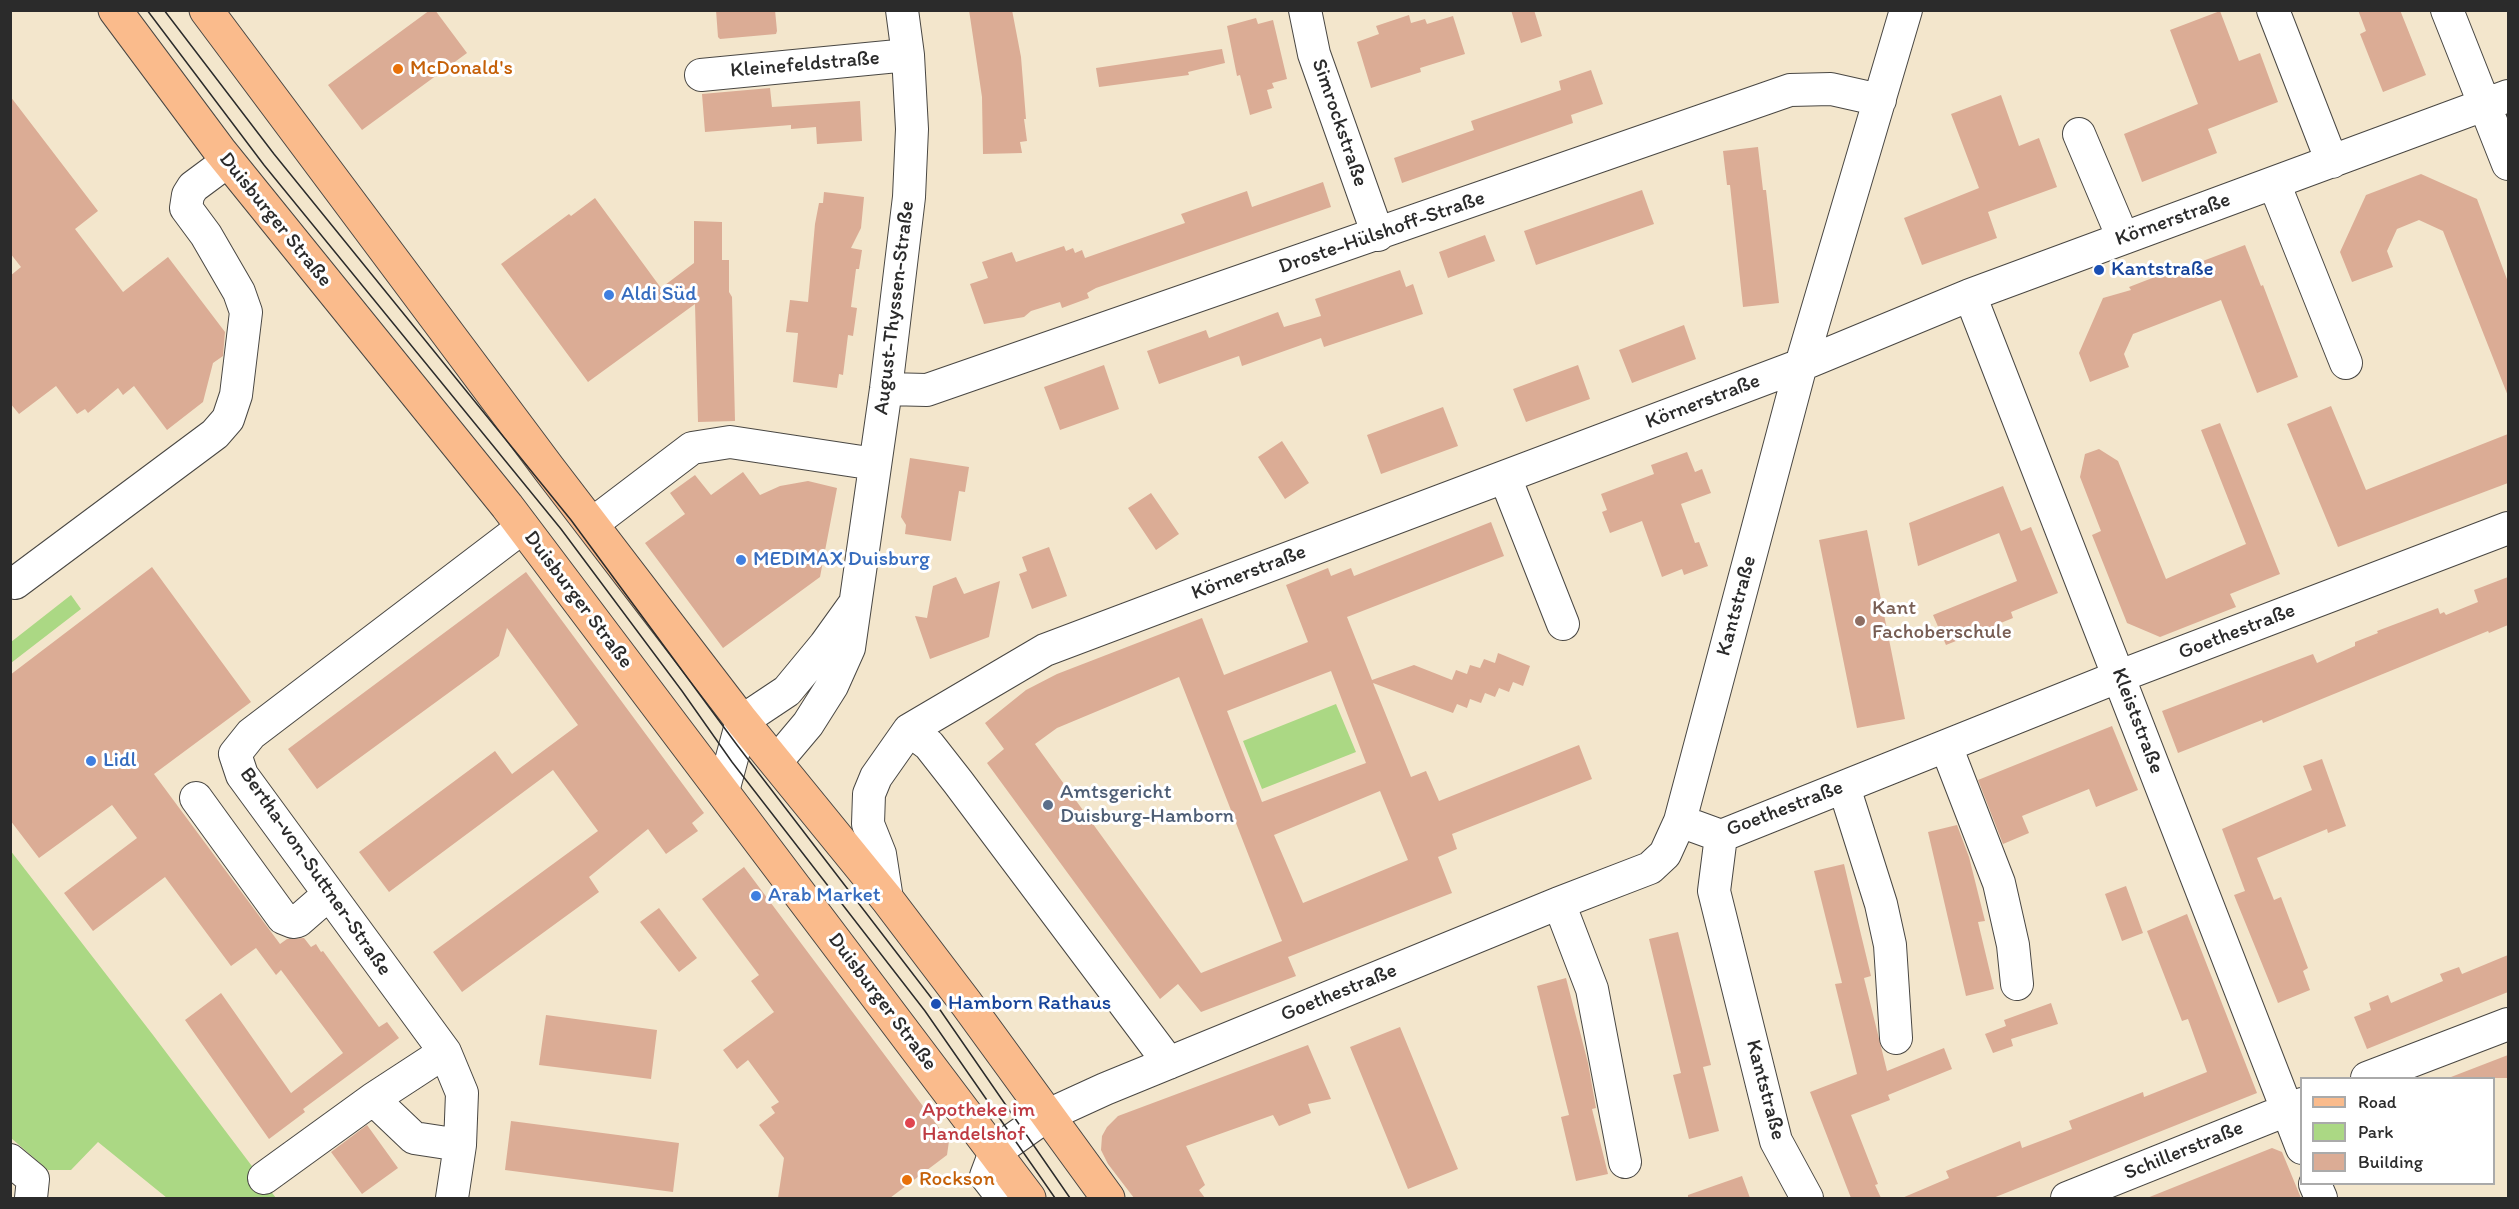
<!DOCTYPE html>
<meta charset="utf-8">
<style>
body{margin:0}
#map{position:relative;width:2519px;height:1209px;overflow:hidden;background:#f3e6cc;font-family:Itim,sans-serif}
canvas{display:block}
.frame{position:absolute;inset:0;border:12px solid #2b2b2b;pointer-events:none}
.legend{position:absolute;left:2300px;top:1077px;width:195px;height:108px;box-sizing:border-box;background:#fff;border:2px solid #aaa;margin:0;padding:8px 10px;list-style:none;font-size:18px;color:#2b2b2b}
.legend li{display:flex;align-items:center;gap:12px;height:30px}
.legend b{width:30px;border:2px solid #aaa}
</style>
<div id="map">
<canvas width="2519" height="1209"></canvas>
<div class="frame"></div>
<ul class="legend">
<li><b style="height:8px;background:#fabb8c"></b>Road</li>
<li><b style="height:16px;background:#abd884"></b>Park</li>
<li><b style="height:16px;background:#dbac95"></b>Building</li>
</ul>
</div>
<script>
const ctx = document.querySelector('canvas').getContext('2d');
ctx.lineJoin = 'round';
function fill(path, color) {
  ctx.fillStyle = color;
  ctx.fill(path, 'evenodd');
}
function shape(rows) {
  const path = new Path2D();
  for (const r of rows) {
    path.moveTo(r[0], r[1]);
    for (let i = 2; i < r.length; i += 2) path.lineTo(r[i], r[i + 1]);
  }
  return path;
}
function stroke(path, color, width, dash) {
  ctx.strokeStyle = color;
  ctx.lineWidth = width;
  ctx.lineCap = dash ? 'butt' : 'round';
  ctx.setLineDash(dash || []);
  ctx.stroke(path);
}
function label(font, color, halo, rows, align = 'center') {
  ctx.font = font + ' Itim,sans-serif';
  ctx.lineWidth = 6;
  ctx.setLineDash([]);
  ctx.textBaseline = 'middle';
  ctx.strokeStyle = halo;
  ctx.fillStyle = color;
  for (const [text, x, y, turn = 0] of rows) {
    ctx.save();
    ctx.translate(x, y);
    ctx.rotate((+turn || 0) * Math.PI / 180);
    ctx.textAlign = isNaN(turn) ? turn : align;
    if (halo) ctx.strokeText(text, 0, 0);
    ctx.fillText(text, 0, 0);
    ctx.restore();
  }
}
fill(shape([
 [71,595,81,609,11,663,11,642],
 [1336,704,1356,752,1262,789,1243,741],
 [10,850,153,1035,276,1198,167,1198,98,1142,71,1170,48,1170,11,1138]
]), '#abd884');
fill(shape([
 [430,10,435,10,467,53,362,130,328,85],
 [716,10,775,10,777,31,776,34,720,39,718,37],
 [969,10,1012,10,1021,57,1026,119,1024,119,1027,141,1020,142,1022,153,983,154,982,97],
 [1511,10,1534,10,1542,36,1521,43],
 [2358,10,2400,10,2426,75,2383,92,2360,34,2366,31],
 [2220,11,2239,61,2260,53,2278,102,2208,129,2217,153,2142,182,2124,134,2198,104,2170,30],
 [1409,15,1411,23,1425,19,1427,24,1453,16,1465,54,1420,68,1421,72,1371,88,1357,42,1379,34,1376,26],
 [1256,18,1258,24,1273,20,1287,79,1272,83,1274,88,1267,90,1272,108,1250,115,1240,75,1237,76,1227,26],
 [1222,49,1225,63,1188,72,1189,75,1099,87,1096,68],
 [1591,70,1603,104,1571,115,1573,123,1402,183,1394,158,1474,130,1471,121,1561,90,1559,81],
 [770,88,772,107,860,101,862,141,817,144,816,127,791,129,791,125,705,132,702,94],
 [2001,95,2019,146,2039,138,2057,187,1988,212,1997,238,1922,265,1904,218,1979,188,1951,114],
 [10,96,98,211,75,229,123,292,168,257,225,332,223,356,213,363,203,402,167,430,134,386,123,395,118,388,88,413,85,409,77,414,56,386,19,414,10,403,10,276,21,267,10,253],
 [1758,147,1763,190,1766,190,1779,303,1743,307,1730,185,1727,185,1723,151],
 [2421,174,2477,199,2508,282,2508,396,2443,231,2419,220,2397,229,2387,251,2393,267,2352,282,2340,252,2366,195],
 [1323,182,1331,207,1096,288,1087,293,1089,298,1062,308,1060,302,1031,311,1024,317,984,324,970,284,988,278,982,262,1012,252,1016,262,1064,246,1066,251,1073,248,1075,253,1082,250,1085,258,1185,223,1181,214,1247,191,1252,207],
 [1642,190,1654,224,1536,265,1524,231],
 [824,192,864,197,861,228,851,248,862,250,859,269,856,269,851,307,857,308,853,336,848,335,843,375,839,374,837,388,793,382,798,333,786,332,790,300,808,302,815,224,819,203,823,203],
 [595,198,661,288,694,263,694,221,722,222,722,260,729,260,729,292,732,297,735,421,698,422,695,304,588,382,501,264,569,214,571,216],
 [1485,235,1495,261,1448,278,1439,252],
 [2245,245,2261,286,2263,285,2298,377,2257,393,2221,300,2133,334,2124,354,2129,367,2090,382,2079,353,2103,298,2131,290,2129,287,2186,265,2187,267],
 [1400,270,1406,287,1413,284,1423,314,1324,347,1321,338,1242,366,1239,356,1159,384,1147,351,1206,330,1209,338,1278,312,1284,327,1321,316,1315,299],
 [1684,325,1696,359,1632,383,1619,350],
 [1104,365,1119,409,1060,430,1044,387],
 [1578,365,1590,399,1526,422,1513,389],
 [2331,406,2366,490,2508,434,2508,483,2338,547,2287,424],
 [1443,407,1458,446,1381,474,1367,435],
 [2220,423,2280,574,2230,594,2236,607,2160,637,2127,623,2092,535,2101,531,2080,477,2085,454,2099,449,2118,461,2166,579,2246,544,2201,430],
 [1282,441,1309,483,1285,499,1258,457],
 [1687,452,1695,472,1702,469,1711,493,1681,504,1695,543,1699,542,1708,566,1684,575,1682,569,1662,577,1642,521,1610,533,1602,512,1607,510,1601,494,1654,474,1651,465],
 [910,458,969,467,965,492,959,491,951,541,905,534,906,525,901,517],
 [743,472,760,495,780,486,808,481,837,488,820,577,723,648,645,543,685,514,670,493,695,475,711,495],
 [2003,486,2021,531,2031,527,2058,593,2011,612,2013,618,1946,645,1933,615,2017,581,1999,533,1918,566,1909,523],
 [1151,493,1179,534,1156,550,1128,508],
 [1491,522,1504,556,1347,617,1372,680,1414,665,1452,680,1456,670,1467,674,1470,665,1480,668,1484,659,1495,663,1498,653,1530,666,1523,686,1513,682,1509,692,1499,688,1495,697,1485,693,1481,703,1470,699,1467,708,1457,704,1453,713,1373,683,1411,777,1426,771,1439,801,1579,745,1592,779,1452,834,1457,849,1438,857,1452,893,1288,957,1296,976,1201,1012,1178,984,1160,999,987,763,1004,749,985,723,1026,690,1057,674,1202,618,1224,675,1308,642,1286,585,1328,568,1331,576,1351,568,1354,576],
 [1331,671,1366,763,1262,802,1227,711],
 [1179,677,1282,941,1201,973,1035,744,1057,728],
 [1380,791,1408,860,1303,903,1274,835],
 [1867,530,1905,719,1857,728,1819,540],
 [1049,547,1067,596,1032,609,1019,574,1027,571,1022,557],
 [152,567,251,702,154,774,280,944,287,939,304,938,311,947,316,944,321,952,323,951,379,1027,387,1022,399,1038,303,1109,305,1112,269,1139,185,1020,221,993,291,1093,343,1053,281,970,276,975,256,948,231,966,165,877,93,931,64,893,137,838,112,805,39,858,10,820,10,675],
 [526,572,704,813,692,823,698,831,666,854,648,829,589,877,599,892,462,992,433,952,598,831,553,770,389,892,359,852,495,751,512,774,578,725,507,628,499,656,317,789,288,749],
 [956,577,964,594,1000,581,989,637,930,659,915,616,927,618,933,586],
 [2508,577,2508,625,2489,633,2488,631,2263,723,2262,720,2178,753,2162,711,2313,654,2317,663,2355,646,2355,642,2378,633,2377,631,2438,608,2440,614,2444,612,2446,615,2478,602,2474,590],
 [2112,726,2138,790,2096,807,2089,789,2022,816,2029,833,2003,844,1978,780],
 [2322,759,2346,826,2328,833,2327,829,2257,858,2274,900,2281,897,2308,968,2303,971,2310,990,2278,1003,2234,895,2245,891,2222,829,2312,790,2303,766],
 [1957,825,1969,857,1985,921,1978,922,1994,989,1966,996,1928,832],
 [1844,864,1871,976,1864,978,1887,1071,1944,1048,1952,1069,1888,1095,1890,1100,1851,1115,1878,1184,1875,1185,1881,1198,1851,1198,1810,1092,1857,1074,1835,984,1842,983,1814,871],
 [744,867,949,1141,947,1155,890,1198,778,1198,784,1158,759,1125,775,1113,771,1107,779,1102,748,1060,737,1069,723,1050,774,1012,751,981,759,975,702,899],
 [2126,886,2143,933,2122,941,2105,894],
 [659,908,697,958,679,972,640,922],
 [2187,914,2257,1093,1993,1198,1902,1198,1949,1178,1946,1171,2020,1141,2022,1148,2072,1129,2069,1121,2143,1092,2144,1097,2207,1072,2188,1019,2182,1021,2147,931],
 [1678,932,1711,1065,1703,1067,1719,1131,1689,1139,1673,1075,1681,1073,1649,939],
 [2508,955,2508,992,2367,1049,2354,1017,2371,1010,2369,1003,2388,995,2391,1003,2443,981,2440,974,2459,967,2462,974],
 [1566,978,1588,1063,1596,1108,1592,1109,1608,1174,1576,1181,1561,1117,1569,1115,1537,986],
 [2051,1003,2058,1024,2011,1039,2013,1046,1993,1053,1985,1034,2006,1026,2004,1020],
 [546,1015,657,1030,651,1079,539,1065],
 [1400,1027,1458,1169,1408,1189,1350,1047],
 [1308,1045,1331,1099,1308,1104,1311,1113,1279,1126,1273,1115,1186,1146,1205,1185,1199,1190,1205,1198,1134,1198,1108,1164,1101,1150,1102,1136,1107,1127,1118,1116],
 [2508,1055,2508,1078,2451,1078,2451,1077],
 [511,1121,679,1143,673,1192,505,1170],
 [367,1125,398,1168,362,1194,331,1152],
 [2272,1148,2282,1152,2301,1198,2147,1198],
 [1742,1176,1750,1198,1688,1198,1688,1195]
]), '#dbac95');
const minor = shape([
 [1305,10,1314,54,1378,235],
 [2273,10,2332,162],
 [2447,10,2508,164],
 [701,75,908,55],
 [2079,134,2123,238],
 [2274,183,2346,363],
 [1970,295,2302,1148],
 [886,389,927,390,1790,90,1831,89,1880,100],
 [1505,477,1563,624],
 [592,524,692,448,730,442,875,464],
 [15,583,215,434,228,419,236,395,246,312,239,292,206,235,186,208,188,195,193,187,228,161],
 [909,730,929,745,958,782,1169,1063],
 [1946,746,1999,883,2013,945,2017,984],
 [776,762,808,724,832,686,849,648,886,389,909,197,912,129,908,55,902,10],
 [1844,787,1881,904,1890,945,1896,1038],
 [723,791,742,721,787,691,825,645,853,606],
 [196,798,283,918,293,922,298,921,329,894],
 [1680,821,1721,836,2120,676,2508,528],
 [1721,836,1714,891,1776,1141,1807,1198],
 [887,899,880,854,868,824,869,794,876,777,909,730,1045,650,1801,365,1970,295,2508,96],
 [1559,903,1592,989,1625,1162],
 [2367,1078,2508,1024],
 [373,1099,414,1138,460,1145],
 [10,1160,33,1179,31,1198],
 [264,1178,373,1099,445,1052],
 [2315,1184,2321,1198],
 [452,1198,460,1145,462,1093,445,1052,242,775,235,754,251,734,523,527],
 [1003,1198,986,1176,995,1152,1046,1116,1105,1089,1559,903,1650,868,1665,854,1680,821,1801,365,1906,10],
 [2067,1198,2302,1104]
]);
const major = shape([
 [115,10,220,151,507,506,1029,1198],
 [206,10,549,469,742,721,887,899,966,1003,1108,1198]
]);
stroke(minor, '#494743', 34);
stroke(major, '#494743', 35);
stroke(minor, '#fff', 32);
stroke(major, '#fabb8c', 33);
stroke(shape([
 [147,10,264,165,561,529,682,691,732,762,925,1011,1055,1198],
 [164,10,274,154,571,520,737,745,936,1004,1070,1198]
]), '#2b2b2b', 1.5);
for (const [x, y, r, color] of [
 [398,69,6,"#e8710a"],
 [2099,270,6,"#1a4fb4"],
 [609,295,6,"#3f7fe0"],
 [741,560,6,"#3f7fe0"],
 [1860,621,6,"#8d6e63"],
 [91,761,6,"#3f7fe0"],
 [1048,805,6,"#5c6f8a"],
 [756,896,6,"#3f7fe0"],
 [936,1004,6,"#1a4fb4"],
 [910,1123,6,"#e0444e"],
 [907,1180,6,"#e8710a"]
]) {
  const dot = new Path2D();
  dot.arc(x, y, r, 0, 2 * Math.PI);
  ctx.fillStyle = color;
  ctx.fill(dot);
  stroke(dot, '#fff', 2);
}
label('21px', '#2b2b2b', '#fff', [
 ["Kleinefeldstraße",805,65,-5],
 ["Simrockstraße",1339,123,71],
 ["Duisburger Straße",275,220,51],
 ["Körnerstraße",2173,220,-20],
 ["Droste-Hülshoff-Straße",1382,233,-19],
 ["August-Thyssen-Straße",895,308,-83],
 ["Körnerstraße",1703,402,-21],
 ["Körnerstraße",1249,573,-21],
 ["Duisburger Straße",578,600,53],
 ["Kantstraße",1737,606,-75],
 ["Goethestraße",2237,632,-21],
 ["Kleiststraße",2137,721,69],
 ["Goethestraße",1785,809,-21],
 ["Bertha-von-Suttner-Straße",315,872,55],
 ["Goethestraße",1339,993,-22],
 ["Duisburger Straße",882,1002,53],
 ["Kantstraße",1765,1090,75],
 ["Schillerstraße",2184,1151,-22]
]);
label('21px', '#c56008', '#fff', [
 ["McDonald's",410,69],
 ["Rockson",919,1180]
], 'left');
label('21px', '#164399', '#fff', [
 ["Kantstraße",2111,270],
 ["Hamborn Rathaus",948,1004]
], 'left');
label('21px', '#366cbe', '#fff', [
 ["Aldi Süd",621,295],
 ["MEDIMAX Duisburg",753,560],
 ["Lidl",103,761],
 ["Arab Market",768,896]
], 'left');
label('21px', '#785e54', '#fff', [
 ["Kant",1872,609],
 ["Fachoberschule",1872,633]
], 'left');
label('21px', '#4e5e75', '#fff', [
 ["Amtsgericht",1060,793],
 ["Duisburg-Hamborn",1060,817]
], 'left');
label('21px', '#be3a42', '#fff', [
 ["Apotheke im",922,1111],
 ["Handelshof",922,1135]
], 'left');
</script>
